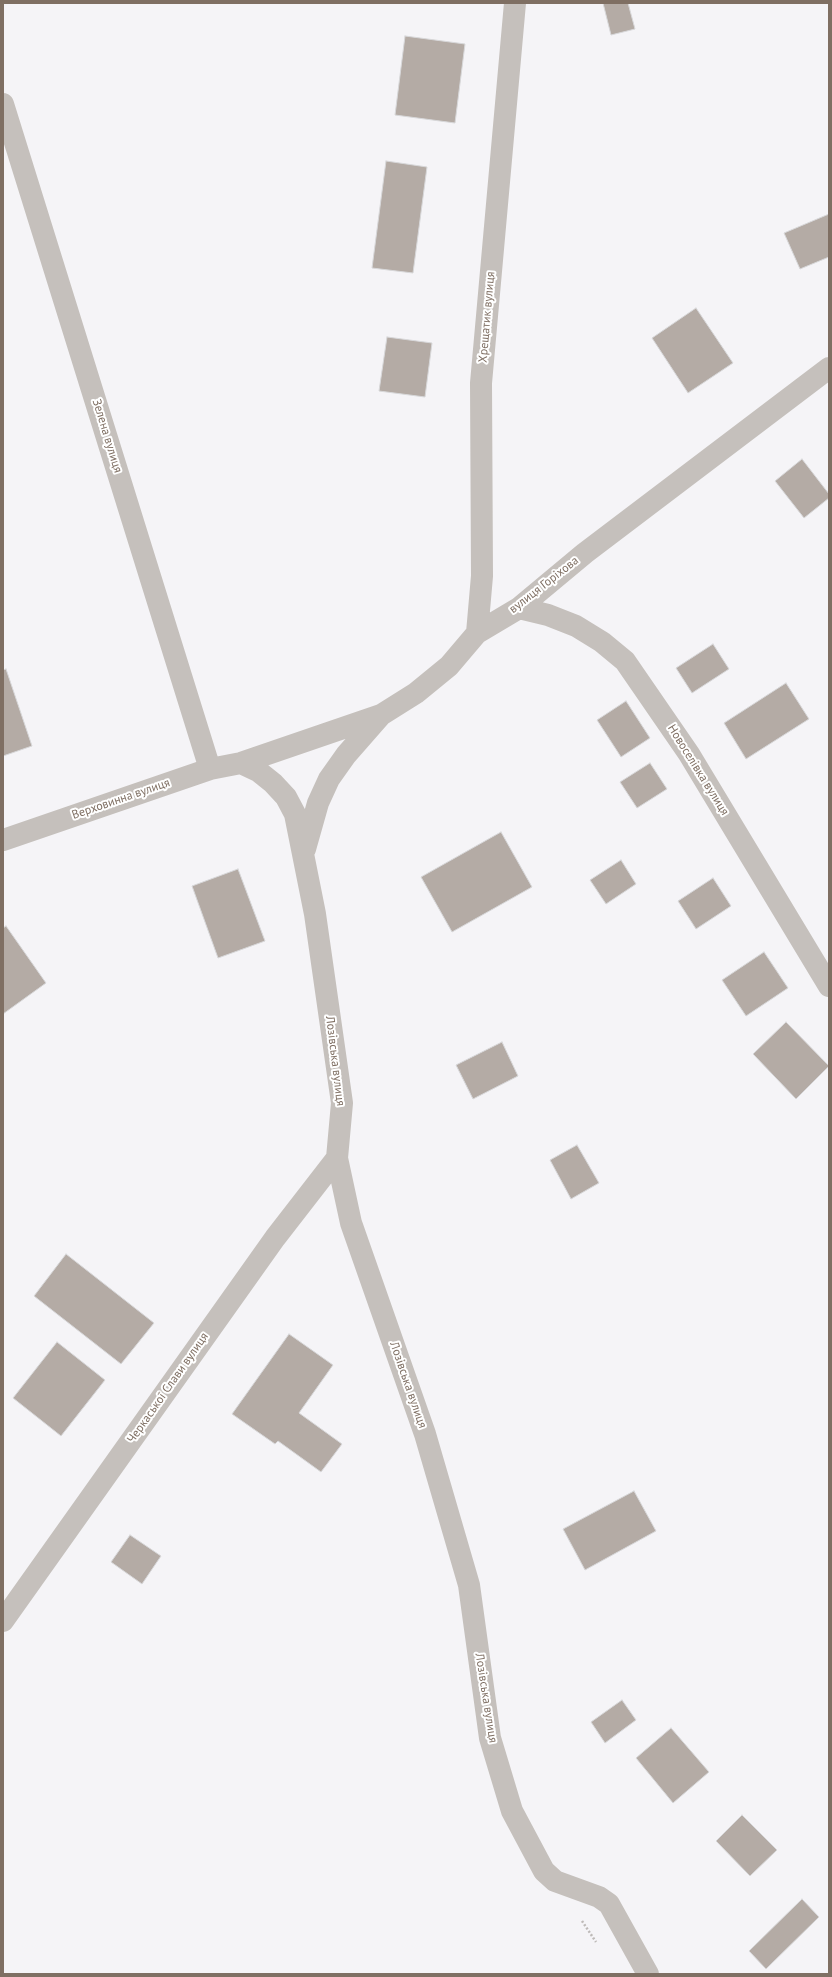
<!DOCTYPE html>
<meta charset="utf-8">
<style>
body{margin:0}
#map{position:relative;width:832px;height:1977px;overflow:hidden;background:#f5f4f7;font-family:"PT Sans",sans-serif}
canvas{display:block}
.frame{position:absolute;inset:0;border:4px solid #7f6f63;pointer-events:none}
</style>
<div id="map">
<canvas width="832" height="1977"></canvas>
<div class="frame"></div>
</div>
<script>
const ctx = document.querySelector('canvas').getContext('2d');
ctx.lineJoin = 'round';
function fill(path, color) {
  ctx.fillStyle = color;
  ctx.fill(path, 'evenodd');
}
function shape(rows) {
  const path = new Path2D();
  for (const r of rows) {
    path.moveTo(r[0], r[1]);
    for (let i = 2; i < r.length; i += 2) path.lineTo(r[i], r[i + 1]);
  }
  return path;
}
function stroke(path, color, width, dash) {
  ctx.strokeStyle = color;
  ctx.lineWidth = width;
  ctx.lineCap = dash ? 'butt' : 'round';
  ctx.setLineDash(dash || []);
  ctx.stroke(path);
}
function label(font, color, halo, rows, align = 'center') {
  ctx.font = font + ' "PT Sans",sans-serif';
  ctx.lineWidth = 4;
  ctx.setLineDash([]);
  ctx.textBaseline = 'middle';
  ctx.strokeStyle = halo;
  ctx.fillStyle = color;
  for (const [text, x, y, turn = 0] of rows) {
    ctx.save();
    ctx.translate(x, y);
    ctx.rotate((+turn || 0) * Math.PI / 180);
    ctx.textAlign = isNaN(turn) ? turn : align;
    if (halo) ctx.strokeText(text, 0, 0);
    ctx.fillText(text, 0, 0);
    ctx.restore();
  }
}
const building = shape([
 [603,3,628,3,635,29,611,35,603,3],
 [405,36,465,44,455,123,395,115,405,36],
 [386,161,427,167,413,273,372,268,386,161],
 [829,214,829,257,800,269,784,233,829,214],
 [696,308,733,363,688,393,652,338,696,308],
 [387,337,432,343,425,397,379,391,387,337],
 [802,459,829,494,829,498,804,518,775,481,802,459],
 [713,644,729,669,692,693,676,668,713,644],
 [6,669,32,746,3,756,3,670,6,669],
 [786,683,809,719,746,759,724,723,786,683],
 [626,701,650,738,621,757,597,720,626,701],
 [650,763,667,789,637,808,620,782,650,763],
 [501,832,532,887,452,932,421,877,501,832],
 [621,860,636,884,606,904,590,880,621,860],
 [238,869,265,941,218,958,192,886,238,869],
 [713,878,731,906,696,929,678,901,713,878],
 [6,926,46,983,3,1014,3,928,6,926],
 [764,952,788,988,746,1016,722,980,764,952],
 [786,1022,829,1066,796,1099,753,1054,786,1022],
 [502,1042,518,1076,473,1099,456,1065,502,1042],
 [577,1145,599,1183,571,1199,550,1160,577,1145],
 [66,1254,154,1323,121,1364,34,1296,66,1254],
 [289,1334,333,1365,299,1413,342,1444,321,1472,278,1441,275,1444,232,1414,289,1334],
 [57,1342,105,1380,61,1436,13,1398,57,1342],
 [634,1491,656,1531,585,1570,563,1529,634,1491],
 [130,1535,161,1556,142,1584,111,1562,130,1535],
 [622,1700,636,1720,605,1743,591,1722,622,1700],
 [671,1728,709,1772,673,1803,636,1758,671,1728],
 [742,1815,777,1850,750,1876,716,1841,742,1815],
 [802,1899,819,1917,766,1969,749,1951,802,1899]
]);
fill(building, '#b4aba5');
stroke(building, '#d7d7d9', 1);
stroke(shape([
 [582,1921,596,1942]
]), '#bdb9b7', 2.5, [2, 2]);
stroke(shape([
 [3,104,210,769],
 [519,608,548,615,576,626,602,642,625,661,689,754,829,986],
 [477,633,482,576,481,383,515,3],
 [241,763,258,771,273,783,286,797,295,814,315,914,342,1103,337,1158,351,1223,425,1434,469,1585,490,1738,512,1811,544,1871,555,1881,599,1897,609,1904,648,1974],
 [3,840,210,769,241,763,381,715,416,693,449,666,477,633,519,608,585,553,829,368],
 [305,849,318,803,329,779,346,755,381,715],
 [3,1621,275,1238,337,1158]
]), '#c5c0bc', 22);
label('12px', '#7f6f63', '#fff', [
 ["Хрещатик вулиця",487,317,-85],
 ["Зелена вулиця",107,436,73],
 ["вулиця Горіхова",544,585,-38],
 ["Новоселівка вулиця",698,770,58],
 ["Верховинна вулиця",121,799,-19],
 ["Лозівська вулиця",335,1061,83],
 ["Лозівська вулиця",408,1385,71],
 ["Черкаської Слави вулиця",168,1388,-55],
 ["Лозівська вулиця",486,1698,81]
]);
</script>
